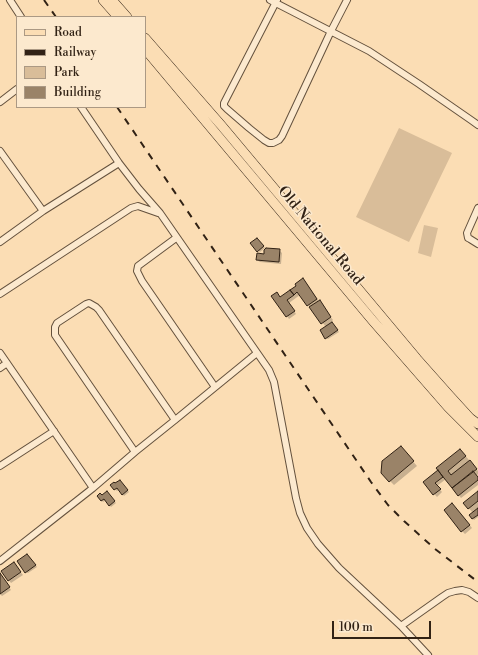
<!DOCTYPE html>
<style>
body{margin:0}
#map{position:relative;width:478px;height:655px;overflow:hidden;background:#fbddb4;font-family:"Libre Bodoni",serif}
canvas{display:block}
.legend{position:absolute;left:16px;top:16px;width:130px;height:92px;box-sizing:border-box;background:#fce9ce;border:1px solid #ab9984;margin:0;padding:5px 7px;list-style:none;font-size:12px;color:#312215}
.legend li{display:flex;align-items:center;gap:8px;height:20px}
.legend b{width:20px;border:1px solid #ab9984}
.scale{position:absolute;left:332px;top:621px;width:99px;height:18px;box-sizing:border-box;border:2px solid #312215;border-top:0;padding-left:5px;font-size:12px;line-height:14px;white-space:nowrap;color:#312215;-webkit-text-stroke:3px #fce9ce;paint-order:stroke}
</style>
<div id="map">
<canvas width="478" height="655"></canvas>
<ul class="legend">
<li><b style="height:5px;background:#fbddb4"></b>Road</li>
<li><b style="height:5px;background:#312215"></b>Railway</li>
<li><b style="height:11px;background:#d9bd99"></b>Park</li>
<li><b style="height:11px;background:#9a8368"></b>Building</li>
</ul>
<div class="scale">100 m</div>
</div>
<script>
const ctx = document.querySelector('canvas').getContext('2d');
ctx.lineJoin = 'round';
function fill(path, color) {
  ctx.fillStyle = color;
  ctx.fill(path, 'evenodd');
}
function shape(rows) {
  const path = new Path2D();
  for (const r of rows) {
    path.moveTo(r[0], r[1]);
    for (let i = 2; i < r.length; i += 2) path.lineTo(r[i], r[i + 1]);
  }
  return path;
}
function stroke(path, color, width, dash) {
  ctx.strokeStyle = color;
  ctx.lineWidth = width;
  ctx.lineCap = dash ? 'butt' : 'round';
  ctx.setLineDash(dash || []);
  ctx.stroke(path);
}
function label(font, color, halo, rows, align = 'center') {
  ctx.font = font + ' "Libre Bodoni",serif';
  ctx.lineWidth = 3;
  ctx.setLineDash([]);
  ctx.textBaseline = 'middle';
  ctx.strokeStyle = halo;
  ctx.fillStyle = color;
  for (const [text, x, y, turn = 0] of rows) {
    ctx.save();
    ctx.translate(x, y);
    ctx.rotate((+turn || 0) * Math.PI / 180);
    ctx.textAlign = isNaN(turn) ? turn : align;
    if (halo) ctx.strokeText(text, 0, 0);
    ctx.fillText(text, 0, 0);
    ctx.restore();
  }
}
fill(shape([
 [399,128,452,153,409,242,356,217],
 [424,225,438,228,431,257,418,253]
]), '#d9bd99');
fill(shape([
 [257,239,265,248,260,252,252,243],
 [265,248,266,249,279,250,282,253,281,264,260,262,257,260,265,255],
 [305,282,333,320,331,322,339,332,328,339,326,338,326,327,308,305,300,295,289,303,296,314,289,319,287,316,279,296,281,298],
 [404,451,417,466,394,485,382,473],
 [464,454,478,471,478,474,476,476,478,478,478,485,461,498,446,479,437,486,442,492,437,497,424,483],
 [120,481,129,492,124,496,119,489,117,491,111,485,115,485],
 [106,492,116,503,111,507,106,500,103,502,98,496,102,496],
 [478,493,478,517,474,520,470,515,473,513,465,504],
 [455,507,472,528,465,534,462,531],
 [29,556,37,567,28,573,26,572],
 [16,566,23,575,11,583,2,571],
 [0,575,11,590,2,596,0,594]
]), '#0003');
const building = shape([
 [257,238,264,246,257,252,250,243,257,238],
 [266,248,280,249,279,262,256,260,257,253,264,254,264,250,266,248],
 [303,278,317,299,307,306,297,292,294,295,290,290,296,286,295,284,303,278],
 [290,290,294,295,287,300,295,311,286,317,271,296,277,292,280,297,290,290],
 [320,300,331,317,321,324,309,307,320,300],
 [332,322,338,330,325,339,320,330,332,322],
 [401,446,414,461,389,482,381,473,382,461,401,446],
 [460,449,466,456,448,471,451,475,470,460,477,469,452,488,436,468,460,449],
 [438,470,443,477,435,483,441,489,433,495,423,482,438,470],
 [473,471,478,477,478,480,458,496,452,488,473,471],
 [120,480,128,490,122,495,117,488,114,490,110,485,114,482,115,483,120,480],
 [107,491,115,501,109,506,104,499,101,501,97,496,100,493,102,495,107,491],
 [478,491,478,501,468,509,463,503,478,491],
 [452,503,470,525,461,532,444,510,452,503],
 [478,508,478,515,472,519,469,515,478,508],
 [27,554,36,565,25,573,17,561,27,554],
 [14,562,21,572,8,581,1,571,14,562],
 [0,573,10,587,0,594,0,573]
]);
fill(building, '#9a8368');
stroke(building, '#312215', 1);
const minor = shape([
 [10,0,21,17],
 [270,0,369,51,419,84,471,120,478,125],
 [277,0,224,103,224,106,227,109,249,128,264,140,269,143,273,143,279,140,282,136,331,31,347,0],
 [0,102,17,89],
 [81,107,119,163,139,189,160,213,269,370,274,382,296,498,300,513,307,528,318,544,339,568,401,626,428,655],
 [0,151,43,211],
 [478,208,467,233,468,238,470,239,478,244],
 [176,238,138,266,137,271,142,281,215,387],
 [0,242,43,211,119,163],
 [0,294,131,208,138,206,158,213],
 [0,353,93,488],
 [0,368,7,363],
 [135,452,55,335,55,327,57,323,86,304,89,303,96,307,99,310,175,420],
 [0,466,54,431],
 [0,561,93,488,135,452,175,420,257,353],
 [401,626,442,597,448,593,455,591,462,590,469,592,478,598]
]);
const primary = shape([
 [103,0,118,17],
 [112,0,127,17],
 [145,38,221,125,417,359,449,395,470,418,478,424],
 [145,49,373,321,448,407,478,437]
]);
stroke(minor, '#64513d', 8);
stroke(primary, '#312215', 10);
stroke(minor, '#fce9ce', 6);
stroke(primary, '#fbddb4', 9);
stroke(shape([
 [44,0,56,17],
 [117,107,371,482,388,505,404,521,435,549,478,582]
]), '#312215', 2, [7, 7]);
label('15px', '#312215', '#fce9ce', [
 ["Old National Road",320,236,50]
]);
</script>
